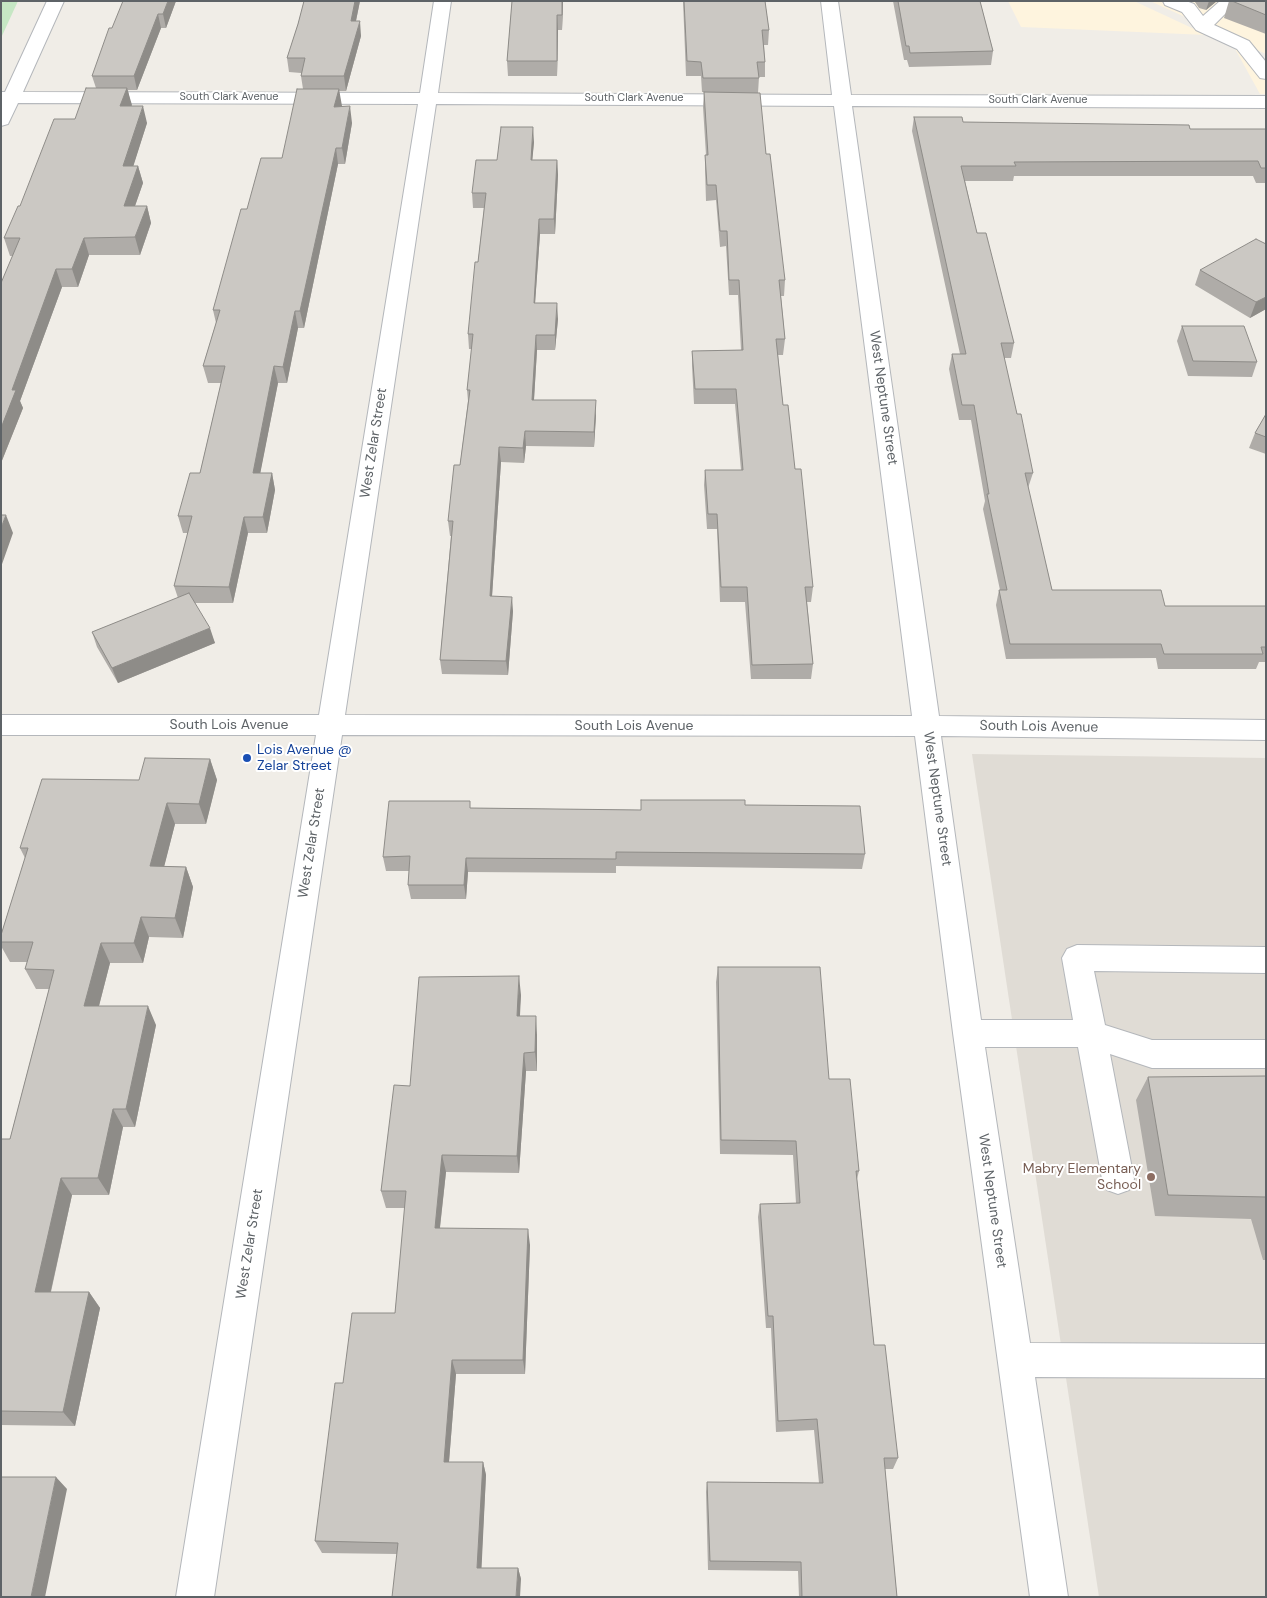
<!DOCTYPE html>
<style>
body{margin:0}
#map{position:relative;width:1267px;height:1598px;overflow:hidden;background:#f0ede7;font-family:"DM Sans",sans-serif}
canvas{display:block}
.frame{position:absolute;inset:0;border:2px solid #5e6367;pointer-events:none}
</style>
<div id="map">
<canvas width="1267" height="1598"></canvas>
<div class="frame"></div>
</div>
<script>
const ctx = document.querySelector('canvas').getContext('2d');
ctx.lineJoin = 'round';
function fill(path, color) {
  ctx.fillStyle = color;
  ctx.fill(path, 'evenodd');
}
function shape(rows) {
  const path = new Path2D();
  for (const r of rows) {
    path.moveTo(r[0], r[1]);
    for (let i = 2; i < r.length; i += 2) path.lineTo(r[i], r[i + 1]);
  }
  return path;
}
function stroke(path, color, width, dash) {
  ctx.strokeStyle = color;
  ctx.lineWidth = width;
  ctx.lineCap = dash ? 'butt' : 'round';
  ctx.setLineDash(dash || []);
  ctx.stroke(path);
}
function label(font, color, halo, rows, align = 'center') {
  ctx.font = font + ' "DM Sans",sans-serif';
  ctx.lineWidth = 4;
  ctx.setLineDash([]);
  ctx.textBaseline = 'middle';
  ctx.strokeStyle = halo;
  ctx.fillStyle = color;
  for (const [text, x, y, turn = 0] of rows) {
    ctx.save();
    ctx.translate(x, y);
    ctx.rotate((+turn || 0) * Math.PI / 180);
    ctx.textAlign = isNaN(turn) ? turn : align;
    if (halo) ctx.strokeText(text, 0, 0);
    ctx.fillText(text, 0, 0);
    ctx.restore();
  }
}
fill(shape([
 [1008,1,1134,1,1207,35,1021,27],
 [1150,1,1266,1,1266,54],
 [1234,47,1266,61,1266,94,1260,94]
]), '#fef4de');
fill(shape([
 [972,754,1266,758,1266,1597,1099,1597]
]), '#e0dcd5');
fill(shape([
 [1,1,18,1,1,38]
]), '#c6e7c4');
const minor = shape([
 [47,1,64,1,23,92,420,93,434,1,451,1,438,93,832,95,821,1,838,1,851,95,1266,96,1266,108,852,106,939,716,1266,720,1266,740,941,736,981,1020,1073,1020,1062,958,1067,949,1077,945,1266,947,1266,973,1094,971,1105,1025,1152,1040,1266,1040,1266,1068,1152,1068,1110,1054,1134,1179,1129,1190,1118,1194,1107,1190,1102,1179,1078,1047,985,1047,1030,1343,1266,1344,1266,1378,1035,1377,1068,1597,1030,1597,953,1033,915,736,342,735,214,1597,176,1597,316,735,1,735,1,715,319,715,418,104,18,103,8,124,1,126,1,92,5,92,47,1],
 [436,104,834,106,912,716,345,715,436,104],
 [1163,1,1186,1,1194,4,1203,16,1220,1,1238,1,1214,25,1249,41,1266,62,1266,79,1260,78,1237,49,1196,30,1182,12,1165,5,1163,1]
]);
stroke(minor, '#b4b7bb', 2);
fill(minor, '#fff');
fill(shape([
 [176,1,166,28,161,28,137,90,128,90,131,106,147,123,133,166,138,166,143,183,135,206,147,206,151,223,140,255,89,255,78,287,62,287,20,401,23,408,1,463,12,256,10,256,4,238,20,206,96,88,92,76,112,28],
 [304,1,360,1,356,21,361,36,346,91,339,91,341,106,352,123,345,164,338,164,304,328,298,328,287,383,278,383,260,473,272,473,275,490,267,533,248,533,233,603,195,603,215,643,118,683,97,647,92,632,178,598,174,586,188,533,183,533,178,516,200,473,221,383,208,383,203,366,216,323,213,310,247,209,282,158,303,89,301,76,301,73,289,72,287,58,298,24],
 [512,1,563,1,562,30,558,30,557,76,508,76,507,61],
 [683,1,765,1,769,30,768,45,764,45,765,62,765,77,759,77,758,93,766,154,785,280,784,296,781,296,785,339,783,355,778,355,783,405,795,469,813,587,811,602,807,602,813,664,811,679,751,679,745,602,720,602,717,529,707,529,704,485,705,470,741,470,735,404,694,404,692,366,692,351,741,350,738,295,729,295,726,246,720,247,716,200,706,201,705,170,705,155,706,155,703,107,704,92,702,92,701,76,686,76],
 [893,1,980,1,993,51,991,65,909,67,907,60,904,60],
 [1189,1,1217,1,1206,10,1199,8,1195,2],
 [1229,1,1266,1,1266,34,1224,18],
 [914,117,963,122,1190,129,1266,129,1266,183,1256,183,1253,176,1014,176,1013,181,965,181,977,233,1014,343,1011,358,1004,358,1017,414,1033,473,1028,488,1052,590,1165,606,1266,606,1266,662,1259,662,1256,669,1158,669,1156,658,1006,659,996,605,999,590,1000,590,983,509,985,501,971,420,959,420,949,369,952,354,960,354,912,131],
 [534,142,532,160,557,160,558,175,555,234,540,234,535,303,558,319,555,350,537,350,534,400,596,415,594,447,526,446,524,463,501,462,492,596,513,611,508,675,442,674,440,660,451,536,450,536,448,521,460,465,468,401,467,390,472,349,469,349,468,334,478,262,484,208,473,208,472,193,497,160],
 [1266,244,1266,309,1250,318,1195,285,1200,270],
 [1182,326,1257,362,1252,377,1188,376,1177,341],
 [1266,414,1266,454,1249,448,1255,433],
 [210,759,217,780,206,824,175,824,164,866,186,867,193,887,183,938,149,937,143,963,110,963,99,1006,156,1025,135,1127,123,1127,109,1195,72,1195,51,1292,89,1292,100,1308,75,1426,1,1425,1,1139,10,1139,49,989,36,989,25,969,27,962,10,962,1,946,1,935,25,858,20,848,139,780],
 [745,805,865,854,862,869,616,866,616,873,468,872,466,899,411,899,408,885,409,871,386,871,383,857,471,808,641,810],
 [718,967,829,1079,859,1171,857,1179,874,1345,898,1458,893,1469,885,1469,897,1597,799,1597,798,1571,708,1570,706,1492,707,1482,819,1483,814,1430,776,1432,771,1328,766,1328,758,1217,760,1204,796,1203,793,1155,720,1154,716,982],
 [521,995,519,1016,537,1035,537,1071,526,1071,519,1173,446,1172,440,1228,530,1245,525,1374,456,1374,449,1462,483,1462,486,1475,481,1568,518,1568,521,1579,397,1554,322,1553,315,1541,343,1383,395,1313,405,1208,386,1208,381,1191,410,1086],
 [1266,1076,1266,1260,1263,1260,1251,1219,1155,1216,1136,1100,1148,1077]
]), '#afaca8');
fill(shape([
 [168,1,176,1,166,28,163,14],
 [355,1,360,1,353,35,351,21],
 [562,1,563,1,562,30],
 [1209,1,1217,1,1206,10],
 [158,14,161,28,137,90,134,76],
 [557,15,558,30,557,76],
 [360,21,361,36,346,91,344,76],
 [127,88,132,105,125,123,120,106],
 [339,89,342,106,337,123,334,107],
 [143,106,147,123,128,183,123,166],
 [350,106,352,123,345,164,342,148],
 [533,127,534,142,531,175,531,160],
 [336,148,338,164,304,328,300,311],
 [557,160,558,175,555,234,554,219],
 [138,166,143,183,129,223,124,206],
 [147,206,151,223,140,255,135,237],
 [539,219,540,234,534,318,534,303],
 [84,238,89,255,78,287,72,269],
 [56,269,62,287,20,401,23,408,1,463,1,428,12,390],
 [1266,297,1266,309,1250,318,1256,302],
 [557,303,558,319,555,350,555,335],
 [295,311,298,328,287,383,283,367],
 [536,335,537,350,533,415,532,400],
 [274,366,278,383,257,490,253,473],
 [596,400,596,415,594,447,594,432],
 [525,431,526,446,524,463,523,448],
 [499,447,501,462,491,611,490,596],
 [272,473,275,490,267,533,263,517],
 [6,515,13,533,1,567,1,528],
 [244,517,248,533,233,603,229,587],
 [512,597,513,611,508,675,506,661],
 [210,628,215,643,118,683,112,668],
 [210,759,217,780,206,824,199,804],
 [167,803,175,824,159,887,150,866],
 [466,858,468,872,466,899,464,885],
 [186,867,193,887,183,938,175,918],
 [141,917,149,937,143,963,134,943],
 [101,943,110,963,94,1025,84,1006],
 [519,976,521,995,519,1035,517,1016],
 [148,1006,156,1025,135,1127,126,1109],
 [536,1016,537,1035,537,1071,535,1052],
 [524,1053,526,1071,519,1173,517,1156],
 [113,1109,123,1127,109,1195,98,1178],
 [442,1155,446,1172,438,1244,435,1228],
 [61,1178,72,1195,47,1308,35,1292],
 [528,1229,530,1245,525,1374,523,1360],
 [89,1292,100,1308,75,1426,63,1412],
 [452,1360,456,1374,448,1474,444,1462],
 [483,1462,486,1475,481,1579,477,1568],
 [56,1477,67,1489,45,1597,31,1597],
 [518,1568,521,1579,520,1597,516,1597]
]), '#8e8c88');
const building = shape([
 [123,1,168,1,163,14,158,14,134,76,92,76,109,28,112,28,123,1],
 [304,1,355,1,351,21,360,21,344,76,301,76,305,58,287,58,298,24,304,1],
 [512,1,562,1,562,15,557,15,557,61,507,61,512,1],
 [684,1,765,1,769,30,762,30,765,62,757,62,759,78,703,78,701,62,687,61,684,1],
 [898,1,980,1,993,51,910,53,909,46,906,46,898,1],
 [1232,1,1266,1,1266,15,1232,1],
 [86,88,127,88,120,106,143,106,123,166,138,166,124,206,147,206,135,237,84,238,72,269,56,269,12,390,16,390,1,428,1,283,20,238,4,238,18,206,20,206,54,119,75,119,86,88],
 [297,89,339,89,334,107,350,106,342,148,336,148,300,311,295,311,283,367,274,366,253,473,272,473,263,517,244,517,229,587,174,586,192,516,178,516,190,473,200,473,225,366,203,366,220,310,213,310,241,209,247,209,261,158,282,158,297,89],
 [704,92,760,93,766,154,770,154,785,280,779,280,785,339,776,339,783,405,788,405,795,469,801,469,813,587,805,587,813,664,752,665,747,587,721,587,717,514,708,514,705,470,743,470,736,389,695,389,692,351,743,350,739,280,729,280,727,231,720,231,716,185,707,185,705,155,708,155,704,92],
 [914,117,962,117,963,122,1189,125,1190,129,1266,129,1266,168,1261,168,1258,161,1014,162,1016,166,961,166,977,233,986,233,1014,343,1001,343,1017,414,1021,414,1033,473,1025,473,1052,590,1161,590,1165,606,1266,606,1266,647,1261,647,1263,654,1164,654,1161,644,1010,644,999,590,1007,590,987,494,989,494,974,405,962,405,952,354,966,354,914,117],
 [501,127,533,127,531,160,557,160,554,219,539,219,534,303,557,303,555,335,536,335,532,400,596,400,594,432,525,431,523,448,499,447,490,596,512,597,506,661,440,660,453,521,448,521,454,465,460,465,470,390,467,390,473,334,468,334,475,262,478,262,486,193,472,193,476,160,497,160,501,127],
 [1256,239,1266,244,1266,297,1256,302,1200,270,1256,239],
 [1182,326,1244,326,1257,362,1193,361,1182,326],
 [1266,414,1266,437,1255,433,1266,414],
 [1,515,6,515,1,528,1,515],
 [189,593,210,628,112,668,92,632,189,593],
 [145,758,210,759,199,804,167,803,150,866,186,867,175,918,141,917,134,943,101,943,84,1006,148,1006,126,1109,113,1109,98,1178,61,1178,35,1292,89,1292,63,1412,1,1411,1,1139,10,1139,54,970,25,969,33,942,1,942,1,935,28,848,20,848,42,779,139,780,145,758],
 [641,800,745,800,745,805,860,806,865,854,616,852,616,859,466,858,464,885,408,885,410,856,383,857,389,801,470,801,470,808,641,810,641,800],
 [718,967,820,967,829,1079,850,1079,859,1171,856,1171,874,1345,885,1345,898,1458,884,1458,897,1597,802,1597,801,1562,710,1561,707,1482,823,1483,817,1419,778,1421,773,1316,768,1316,760,1204,800,1203,796,1141,721,1140,718,967],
 [519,976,517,1016,536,1016,535,1052,524,1053,517,1156,442,1155,435,1228,528,1229,523,1360,452,1360,444,1462,483,1462,477,1568,518,1568,516,1597,392,1597,398,1543,315,1541,335,1383,343,1383,352,1313,395,1313,406,1191,381,1191,394,1085,410,1086,419,977,519,976],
 [1266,1076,1266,1197,1168,1195,1148,1077,1266,1076],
 [1,1477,56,1477,31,1597,1,1597,1,1477]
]);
fill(building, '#cbc8c3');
stroke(building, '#8e8c88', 1);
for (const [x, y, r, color] of [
 [247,758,5,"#1a4fb4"],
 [1151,1177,5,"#8d6e63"]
]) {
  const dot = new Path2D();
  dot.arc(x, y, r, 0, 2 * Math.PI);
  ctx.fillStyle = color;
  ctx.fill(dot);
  stroke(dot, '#fff', 2);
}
label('11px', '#5e6367', '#fff', [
 ["South Clark Avenue",229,97],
 ["South Clark Avenue",634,98],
 ["South Clark Avenue",1038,100]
]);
label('14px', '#5e6367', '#fff', [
 ["West Neptune Street",883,398,82],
 ["West Zelar Street",374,443,-81],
 ["South Lois Avenue",229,725],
 ["South Lois Avenue",634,726],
 ["South Lois Avenue",1039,727,1],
 ["West Neptune Street",937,799,82],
 ["West Zelar Street",312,843,-81],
 ["West Neptune Street",992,1201,82],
 ["West Zelar Street",250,1244,-81]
]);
label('14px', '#164399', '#fff', [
 ["Lois Avenue @",257,750],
 ["Zelar Street",257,766]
], 'left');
label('14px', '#785e54', '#fff', [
 ["Mabry Elementary",1141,1169],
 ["School",1141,1185]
], 'right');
</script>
